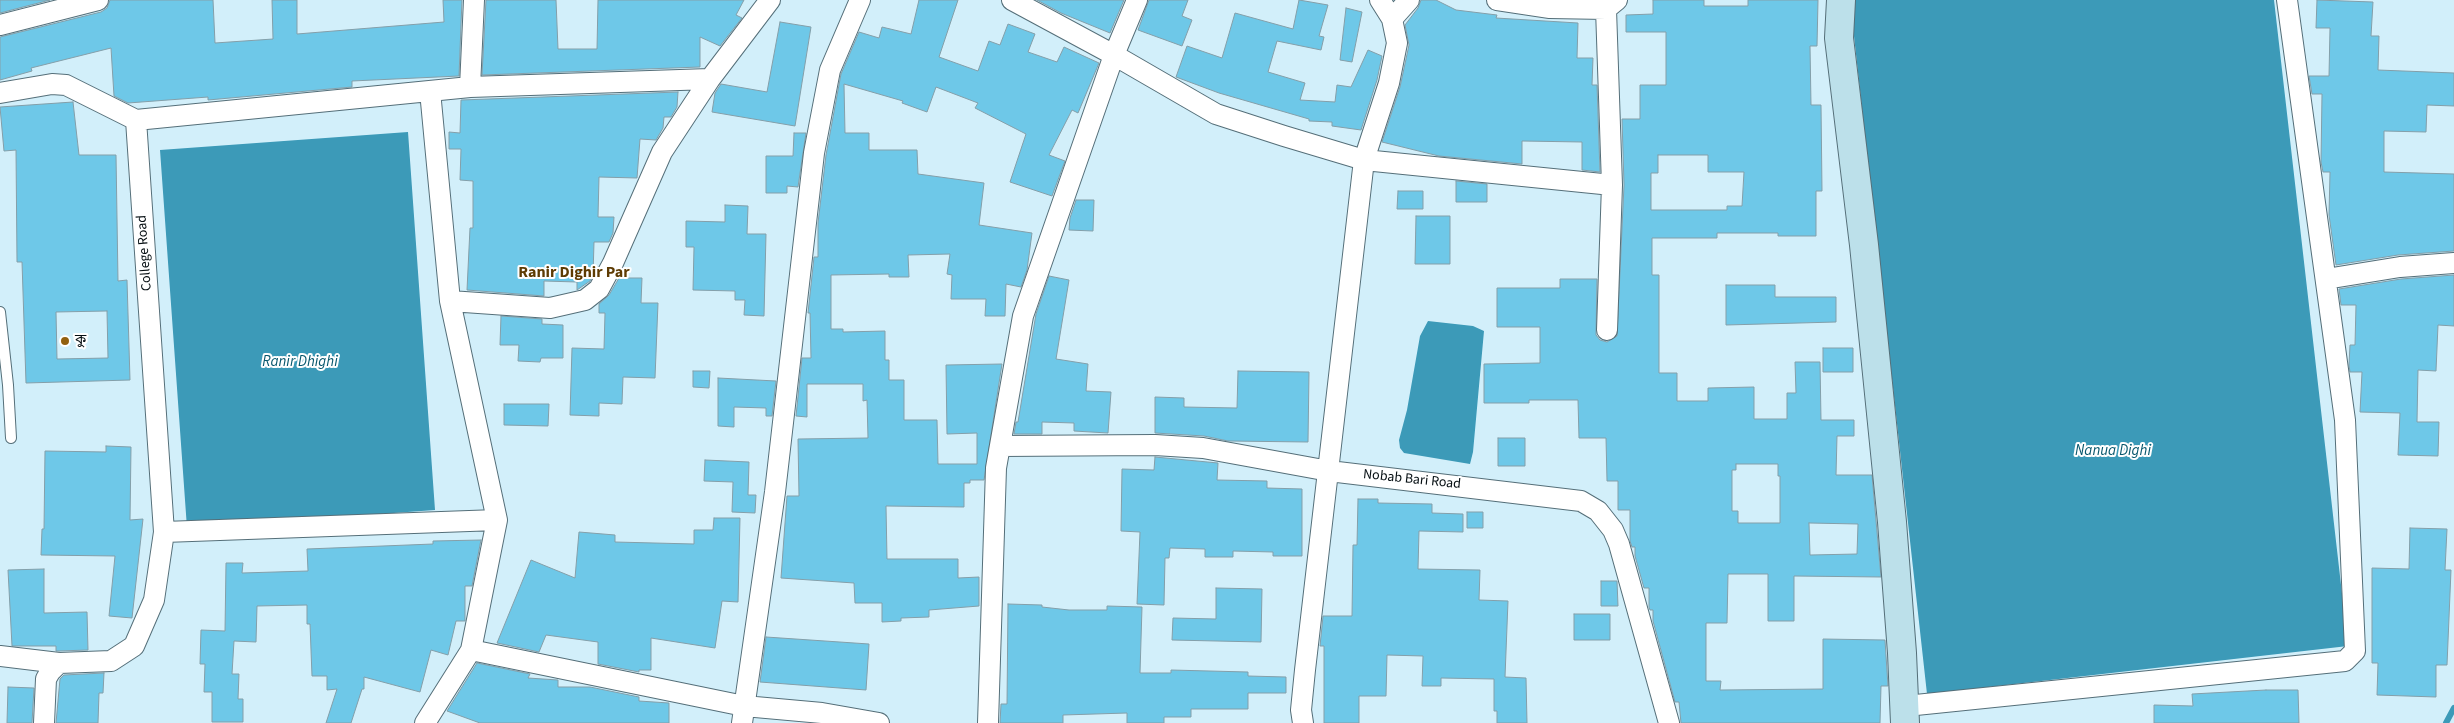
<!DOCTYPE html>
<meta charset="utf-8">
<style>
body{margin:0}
canvas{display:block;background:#d2effa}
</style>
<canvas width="2454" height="723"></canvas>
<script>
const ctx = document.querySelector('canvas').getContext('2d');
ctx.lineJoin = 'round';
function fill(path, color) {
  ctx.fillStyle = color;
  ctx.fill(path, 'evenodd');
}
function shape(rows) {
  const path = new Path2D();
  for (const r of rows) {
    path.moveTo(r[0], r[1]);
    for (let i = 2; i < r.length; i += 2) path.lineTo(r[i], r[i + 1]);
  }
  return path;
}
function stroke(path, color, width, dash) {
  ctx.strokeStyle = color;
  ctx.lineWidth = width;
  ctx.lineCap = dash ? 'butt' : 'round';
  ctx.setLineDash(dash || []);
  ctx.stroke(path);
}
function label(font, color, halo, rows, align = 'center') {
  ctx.font = font + ' "Source Sans 3","Noto Sans Bengali",sans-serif';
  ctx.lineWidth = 4;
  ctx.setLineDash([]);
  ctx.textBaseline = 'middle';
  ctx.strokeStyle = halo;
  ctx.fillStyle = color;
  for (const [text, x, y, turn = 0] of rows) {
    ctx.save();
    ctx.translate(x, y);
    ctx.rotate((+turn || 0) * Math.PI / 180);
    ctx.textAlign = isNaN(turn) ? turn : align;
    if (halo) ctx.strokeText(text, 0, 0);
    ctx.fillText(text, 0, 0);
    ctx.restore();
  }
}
fill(shape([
 [1850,0,2274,0,2348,646,1927,694],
 [408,132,435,510,187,528,160,150],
 [1428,321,1473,326,1484,331,1473,452,1470,464,1404,453,1400,448,1399,440,1407,410,1420,336]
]), '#3c9ab8');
stroke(shape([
 [2446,723,2454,708]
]), '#3c9ab8', 6);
const building = shape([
 [0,0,50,0,0,13,0,0],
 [110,0,213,0,215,43,273,39,272,0,297,0,297,34,444,22,443,0,462,0,459,76,352,81,352,87,208,100,208,97,128,103,114,96,111,48,31,68,32,71,0,80,0,37,101,12,107,8,110,0],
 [486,0,556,0,558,49,597,49,598,0,744,0,736,15,742,18,720,46,700,37,700,67,482,75,486,0],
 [919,0,958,0,939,57,978,71,989,41,1000,45,1008,24,1035,34,1028,52,1057,62,1064,47,1099,63,1078,113,1072,110,1049,155,1065,161,1052,196,1010,182,1026,134,975,108,978,103,936,87,927,112,902,103,903,101,844,84,845,133,869,133,869,150,917,150,918,174,984,183,979,225,1032,233,1027,270,1021,287,1006,284,1005,316,985,316,986,299,951,299,952,275,947,274,950,254,908,255,909,277,889,277,889,274,831,275,831,329,843,329,843,332,885,331,885,360,889,360,889,380,904,380,904,420,937,420,938,464,977,464,977,433,947,434,946,365,1002,364,984,480,970,480,970,483,964,483,964,507,886,506,887,559,958,559,958,578,979,577,979,606,929,610,929,617,901,618,901,621,882,622,882,603,855,603,854,583,781,578,787,496,799,496,798,439,868,438,867,400,863,401,863,384,807,384,807,417,796,416,802,358,811,358,810,313,808,313,814,257,818,257,818,223,826,155,841,74,859,32,879,38,882,27,911,34,919,0],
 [1037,0,1124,0,1110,33,1061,13,1037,0],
 [1149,0,1188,0,1182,16,1192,20,1182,46,1138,30,1149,0],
 [1299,0,1328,5,1319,36,1324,37,1321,50,1277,41,1268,72,1305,83,1300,100,1335,102,1337,85,1351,87,1368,50,1382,56,1377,80,1361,130,1332,126,1332,122,1309,121,1309,119,1219,93,1176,77,1187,46,1222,58,1235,13,1293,29,1299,0],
 [1421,0,1436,0,1456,10,1497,15,1496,18,1578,23,1577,58,1593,58,1592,85,1597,85,1600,172,1582,170,1582,142,1522,141,1522,164,1439,156,1382,142,1400,87,1409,45,1405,25,1418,8,1421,0],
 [1653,0,1704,0,1704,6,1748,6,1748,0,1818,0,1817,46,1810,46,1811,105,1821,105,1822,191,1816,191,1816,236,1778,236,1778,233,1717,233,1717,238,1652,238,1652,275,1659,275,1659,373,1677,373,1677,401,1708,401,1708,388,1754,387,1754,419,1787,419,1787,393,1796,393,1795,362,1820,362,1821,420,1854,420,1854,436,1837,436,1836,475,1872,475,1881,577,1794,576,1794,621,1768,621,1768,574,1728,574,1727,623,1706,623,1706,681,1721,681,1720,690,1823,689,1823,639,1885,640,1888,686,1881,686,1880,723,1681,723,1679,702,1675,702,1653,621,1653,610,1650,610,1649,607,1649,588,1644,588,1635,556,1635,547,1632,547,1630,541,1630,510,1618,510,1618,481,1607,481,1606,438,1579,438,1578,400,1529,400,1529,403,1484,403,1484,364,1540,363,1540,327,1497,327,1497,288,1560,288,1560,279,1597,279,1596,335,1600,340,1607,342,1617,336,1624,185,1622,119,1640,119,1640,85,1666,85,1666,32,1626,32,1626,15,1653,14,1653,0],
 [1658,155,1708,155,1708,172,1744,172,1742,206,1727,206,1727,210,1651,210,1651,173,1658,173,1658,155],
 [1736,464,1778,464,1778,476,1780,476,1780,523,1738,523,1738,511,1732,511,1732,470,1736,470,1736,464],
 [1809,523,1858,524,1857,554,1810,555,1809,523],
 [2317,0,2373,2,2371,36,2379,36,2378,70,2454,73,2454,106,2427,105,2426,132,2384,131,2384,172,2454,174,2454,251,2398,255,2336,265,2329,215,2330,172,2323,172,2321,162,2322,94,2312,94,2309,76,2329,76,2330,28,2316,28,2317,0],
 [1346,8,1362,12,1352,62,1340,60,1346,8],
 [780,22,811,27,795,126,712,112,715,93,721,84,767,92,780,22],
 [678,92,677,107,671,117,664,117,663,128,656,140,640,139,637,178,599,177,598,217,614,217,613,233,609,242,594,242,593,276,590,281,577,290,577,282,544,281,544,296,467,290,470,228,473,228,473,181,460,180,461,149,449,149,449,132,460,133,461,100,678,92],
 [73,102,79,155,116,155,118,281,127,280,130,380,26,383,22,262,17,262,16,150,4,151,0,107,73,102],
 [107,311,108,358,57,359,56,312,107,311],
 [794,133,806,133,798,187,787,186,787,193,766,193,766,156,793,156,794,133],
 [1456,181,1487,184,1487,202,1456,202,1456,181],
 [1398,191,1423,191,1423,209,1397,209,1398,191],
 [1076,200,1094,200,1093,231,1069,230,1070,218,1076,200],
 [725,205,748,206,747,234,766,234,764,316,744,315,745,300,735,300,735,291,693,290,694,247,686,247,686,221,725,222,725,205],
 [1416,216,1450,216,1450,264,1415,264,1416,216],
 [2454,275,2454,326,2438,325,2436,371,2418,370,2417,422,2439,422,2438,456,2398,455,2400,413,2360,412,2362,372,2350,372,2349,365,2350,345,2355,345,2356,305,2341,305,2339,289,2401,279,2454,275],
 [1049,276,1069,280,1056,359,1088,364,1086,391,1111,392,1108,433,1074,431,1074,423,1042,422,1042,434,1014,434,1016,422,1018,422,1036,314,1049,276],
 [619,278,642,278,641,303,658,303,655,378,623,377,622,404,599,403,599,416,570,415,572,348,604,349,605,313,599,313,599,304,609,295,619,278],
 [1726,285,1775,285,1775,297,1836,297,1836,322,1726,325,1726,285],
 [501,316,542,319,542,324,563,325,563,358,541,358,540,362,518,361,519,345,500,345,501,316],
 [1823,348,1853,348,1853,372,1823,372,1823,348],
 [693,371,710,371,709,388,693,387,693,371],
 [1238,371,1309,372,1308,442,1228,441,1204,436,1155,433,1155,397,1184,398,1184,407,1237,408,1238,371],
 [718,378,776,381,772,416,766,416,766,408,734,407,734,427,718,426,718,378],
 [504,404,549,404,548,426,504,425,504,404],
 [1498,438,1525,438,1525,466,1498,466,1498,438],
 [106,446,131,447,130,520,143,519,132,618,109,616,115,556,41,555,42,529,44,529,45,451,106,452,106,446],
 [1155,457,1218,463,1217,480,1267,481,1267,488,1302,489,1302,556,1273,556,1273,552,1233,551,1233,557,1205,557,1205,549,1170,548,1169,558,1165,558,1164,605,1137,604,1140,532,1121,531,1122,469,1154,470,1155,457],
 [705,460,749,462,748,495,756,495,755,513,732,512,733,482,704,481,705,460],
 [1358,499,1378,499,1378,503,1432,504,1432,513,1463,514,1463,532,1419,531,1418,569,1480,570,1479,600,1508,601,1505,677,1526,678,1527,723,1497,723,1497,711,1494,711,1494,679,1441,678,1441,686,1422,686,1423,656,1387,655,1386,696,1359,696,1359,723,1324,723,1324,646,1320,646,1323,616,1352,616,1353,545,1357,545,1358,499],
 [1467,512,1483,512,1483,528,1467,528,1467,512],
 [714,518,740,518,738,602,722,601,715,648,651,638,651,670,639,670,639,672,598,664,598,642,546,635,539,652,497,643,531,560,575,578,579,532,615,535,615,542,694,544,694,530,713,530,714,518],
 [2410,528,2447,529,2445,570,2451,570,2447,665,2436,665,2436,697,2377,695,2378,663,2372,663,2372,568,2409,569,2410,528],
 [481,540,472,586,465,586,465,621,456,621,448,655,431,650,420,692,364,677,364,689,362,689,351,723,326,723,337,689,327,690,327,676,312,676,310,624,307,624,307,605,257,606,256,642,234,641,232,674,239,674,238,699,243,699,243,722,212,722,212,692,204,692,205,664,200,664,201,630,225,631,226,563,243,563,242,573,308,571,307,549,433,544,433,541,481,540],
 [44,569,44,613,87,612,88,650,59,651,56,651,56,646,12,646,8,570,44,569],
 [1601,581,1617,581,1618,606,1601,606,1601,581],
 [1216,588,1262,589,1261,642,1172,640,1173,618,1216,619,1216,588],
 [1008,604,1042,605,1042,607,1069,610,1107,610,1107,606,1142,607,1140,673,1171,673,1171,670,1248,672,1248,676,1286,677,1286,693,1248,693,1248,709,1191,709,1191,717,1164,717,1164,723,1127,723,1127,713,1063,715,1063,723,1000,723,1001,704,1007,704,1008,604],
 [1574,614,1610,614,1610,640,1574,640,1574,614],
 [766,637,869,644,866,690,760,682,766,637],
 [477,663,530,674,528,678,558,680,558,687,590,687,639,697,639,701,669,703,669,723,480,723,447,711,477,663],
 [104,673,103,693,99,693,98,723,56,723,60,679,64,675,104,673],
 [8,687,34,688,32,723,7,723,8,687],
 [2266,690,2298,690,2299,723,2154,723,2154,705,2193,706,2192,694,2266,690]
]);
fill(building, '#6ec8e8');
stroke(building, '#849fa9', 1);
const lane = shape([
 [0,312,8,385,11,438]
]);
const street = shape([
 [1012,0,1114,55,1216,114,1284,136,1364,160,1612,185],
 [1497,0,1550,8,1606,9,1617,0],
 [1606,9,1612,185,1607,330],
 [1392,19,1409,0],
 [0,25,98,0],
 [470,87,474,0],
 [430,91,450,301],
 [0,93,52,84,66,85,136,120,164,532,154,600,134,646,111,661,59,663,50,672,46,679,44,723],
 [136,120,470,87,710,79],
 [2326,279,2400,267,2454,263],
 [1000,446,1155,445,1203,448,1329,471,1581,501,1598,511,1613,530,1619,544,1669,723],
 [164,532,497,520],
 [471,650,744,706,822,713,879,723],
 [0,656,59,663],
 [1906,706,2345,661,2355,651,2345,420,2287,0],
 [425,723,471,650,497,520,450,301,550,308,585,300,599,289,613,263,662,152,710,79,770,0],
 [742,723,775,492,814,153,830,70,860,0],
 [988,723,996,468,1023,316,1114,55,1137,0],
 [1303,723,1301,710,1305,670,1364,160,1389,83,1397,43,1392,19,1380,0]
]);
const secondary = shape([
 [1841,0,1839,38,1864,245,1892,522,1902,653,1905,723]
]);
stroke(lane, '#556f79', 12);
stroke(street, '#556f79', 22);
stroke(secondary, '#556f79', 30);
stroke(lane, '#fff', 10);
stroke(street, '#fff', 20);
stroke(secondary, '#bce0ea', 28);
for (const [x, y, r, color] of [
 [65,341,5,"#92600f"]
]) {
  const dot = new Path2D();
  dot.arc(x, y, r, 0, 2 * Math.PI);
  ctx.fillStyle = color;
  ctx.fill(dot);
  stroke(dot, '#fff', 2);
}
label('14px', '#050e12', '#fff', [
 ["College Road",145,253,-94],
 ["Nobab Bari Road",1412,480,6]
]);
label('14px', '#050e12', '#fff', [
 ["কু",75,341]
], 'left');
label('italic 15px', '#07576d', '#fff', [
 ["Ranir Dhighi",300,363],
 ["Nanua Dighi",2113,452]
]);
label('bold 16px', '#5d3b03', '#fff', [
 ["Ranir Dighir Par",574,273]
]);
</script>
